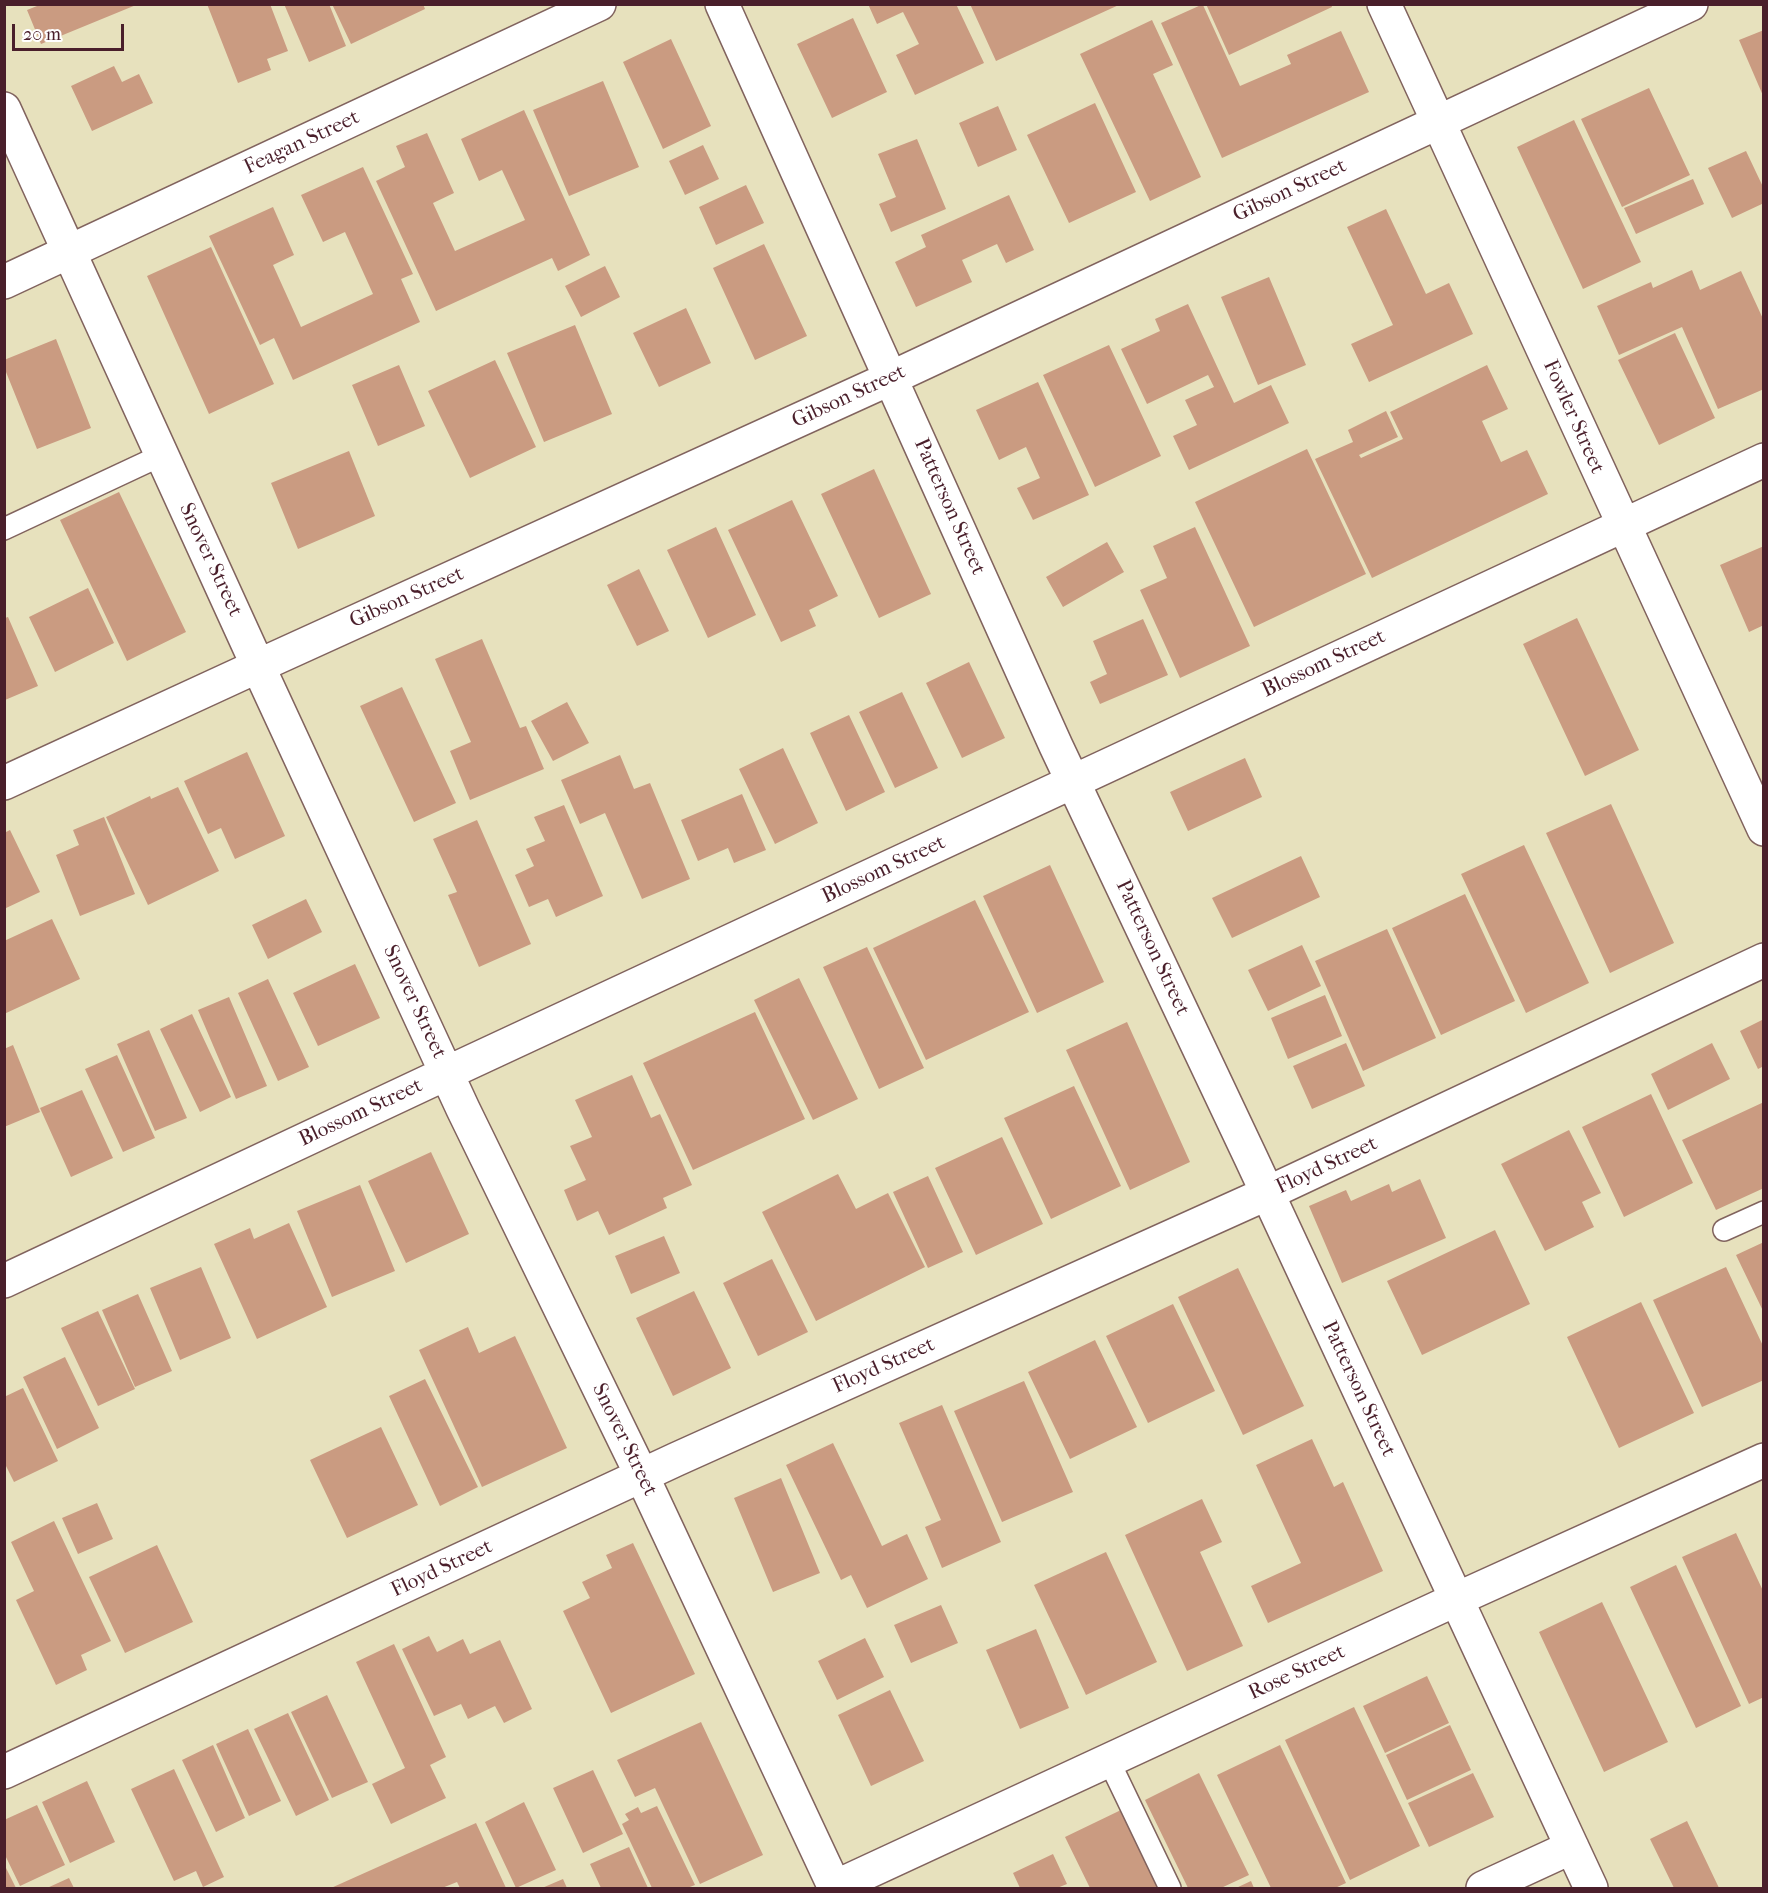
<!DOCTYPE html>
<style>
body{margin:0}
#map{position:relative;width:1768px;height:1893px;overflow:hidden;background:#e7e1bd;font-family:"IM FELL French Canon",serif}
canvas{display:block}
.frame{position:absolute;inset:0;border:6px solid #4a1f2b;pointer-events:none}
.scale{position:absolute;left:12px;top:24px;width:112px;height:27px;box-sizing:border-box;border:3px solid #4a1f2b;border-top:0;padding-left:8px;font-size:18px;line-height:21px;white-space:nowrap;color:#4a1f2b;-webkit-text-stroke:4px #fff;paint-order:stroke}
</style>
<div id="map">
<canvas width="1768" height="1893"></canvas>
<div class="frame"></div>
<div class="scale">20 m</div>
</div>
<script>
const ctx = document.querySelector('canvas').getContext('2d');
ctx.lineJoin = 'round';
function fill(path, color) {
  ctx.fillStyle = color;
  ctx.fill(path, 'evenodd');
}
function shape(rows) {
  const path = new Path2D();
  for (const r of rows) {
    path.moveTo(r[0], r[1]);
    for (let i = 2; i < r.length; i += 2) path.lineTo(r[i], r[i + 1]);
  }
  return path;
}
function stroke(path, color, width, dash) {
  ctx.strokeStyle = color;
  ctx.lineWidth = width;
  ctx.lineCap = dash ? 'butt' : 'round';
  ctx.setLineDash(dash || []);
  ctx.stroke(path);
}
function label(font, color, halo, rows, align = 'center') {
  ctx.font = font + ' "IM FELL French Canon",serif';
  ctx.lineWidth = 6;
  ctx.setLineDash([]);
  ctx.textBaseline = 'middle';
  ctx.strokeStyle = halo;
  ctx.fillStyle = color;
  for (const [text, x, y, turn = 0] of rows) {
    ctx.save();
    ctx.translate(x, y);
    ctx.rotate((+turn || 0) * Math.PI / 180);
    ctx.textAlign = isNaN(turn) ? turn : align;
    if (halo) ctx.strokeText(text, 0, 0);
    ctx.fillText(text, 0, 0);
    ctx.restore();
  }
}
fill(shape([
 [42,4,136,4,136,5,41,44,27,10],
 [207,4,270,4,288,51,267,59,271,70,238,83],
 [284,4,329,4,346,46,309,62],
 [332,4,423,4,425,9,351,44],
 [868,4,956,4,984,63,915,95,896,55,919,44,903,12,877,24],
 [970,4,1121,4,996,61],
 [1206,4,1331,4,1332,7,1229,55],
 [1201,5,1203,5,1240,86,1291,64,1287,55,1341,31,1369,92,1222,158,1161,23],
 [853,18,887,92,832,118,797,44],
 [1152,20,1173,65,1153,74,1201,177,1150,201,1080,54],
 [1764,30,1764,98,1739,40],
 [671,39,711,126,663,149,623,62],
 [114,66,122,82,139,74,153,103,92,131,71,86],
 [603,81,639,167,569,196,533,110],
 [1649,88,1690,175,1622,207,1581,119],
 [1095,103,1136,192,1069,223,1027,135],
 [998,106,1017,150,978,167,959,123],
 [524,110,590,255,558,271,552,258,436,311,376,181,405,167,396,146,427,133,454,193,433,203,455,251,525,220,502,170,479,181,461,139],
 [1574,120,1641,262,1583,289,1517,147],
 [917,139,946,209,891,232,879,204,896,197,878,154],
 [703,145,719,179,685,195,669,161],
 [1746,151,1764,189,1764,203,1732,218,1708,168],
 [363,167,413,274,401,279,420,322,293,380,274,338,260,345,209,236,273,207,294,255,273,265,301,327,373,294,345,232,323,242,301,195],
 [1693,179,1704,204,1636,234,1624,208],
 [746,185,764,223,716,245,699,207],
 [1009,195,1034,250,1006,263,997,244,962,260,972,282,916,307,895,262,926,247,921,235],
 [1386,209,1426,294,1449,283,1473,334,1369,382,1351,344,1393,325,1347,227],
 [764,244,807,336,755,360,713,268],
 [211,247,274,384,209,414,147,276],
 [605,266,620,297,581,317,565,286],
 [1692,270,1700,290,1741,271,1764,321,1764,389,1718,409,1682,327,1619,355,1597,306,1651,282,1653,288],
 [1269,277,1306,365,1258,385,1221,297],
 [1188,304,1234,403,1271,385,1289,423,1189,470,1173,436,1197,425,1185,400,1214,387,1208,375,1147,404,1121,349,1160,331,1155,319],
 [686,308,711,363,659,387,633,333],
 [575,325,612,414,544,442,507,353],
 [1675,333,1715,418,1659,445,1618,360],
 [56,339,91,428,37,449,4,367,4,360],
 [1109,345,1161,456,1095,487,1043,375],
 [495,360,536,447,470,478,428,391],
 [399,365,425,426,378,446,352,385],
 [1487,365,1508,409,1482,421,1501,462,1527,450,1548,494,1372,578,1315,459,1353,442,1348,430,1386,411,1398,437,1359,455,1361,458,1403,439,1390,412],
 [1038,382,1089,495,1033,520,1017,488,1040,478,1026,447,999,460,976,410],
 [1307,449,1366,574,1254,627,1195,502],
 [349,451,375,516,298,549,271,483],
 [874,469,931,594,879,618,821,494],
 [119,492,186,632,127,661,60,520],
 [792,500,838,596,809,610,816,626,781,642,728,530],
 [716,527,756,615,708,638,667,550],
 [1195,527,1250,646,1180,678,1140,590,1167,578,1153,546],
 [1107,542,1124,572,1063,607,1046,577],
 [1764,546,1764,625,1749,632,1720,565],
 [639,569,669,631,637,646,607,585],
 [88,588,114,643,55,672,29,617],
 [8,617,38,686,5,700,5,618],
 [1577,618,1639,750,1585,776,1523,644],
 [1143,619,1168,675,1100,704,1090,682,1107,674,1093,641],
 [482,639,520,728,526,726,544,769,470,800,450,751,471,742,435,659],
 [969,662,1005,738,962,758,926,683],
 [402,687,456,803,414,822,360,706],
 [902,692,938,768,895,788,859,712],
 [567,702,589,743,553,761,531,721],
 [849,715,885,792,846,811,810,733],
 [783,748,818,823,775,844,739,769],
 [247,752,285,836,235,859,221,828,208,834,184,781],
 [620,755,634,789,650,783,690,879,642,899,605,813,580,824,561,780],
 [1245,758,1262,797,1188,831,1170,792],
 [178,787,219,871,148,905,106,817,150,796,151,799],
 [742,794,766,850,734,863,728,848,698,861,681,820],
 [1611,804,1674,943,1610,973,1546,833],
 [564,805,603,896,556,917,548,899,529,907,515,875,534,866,526,849,545,841,534,817],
 [104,817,135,894,80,916,56,855,79,845,73,830],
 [477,820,531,944,479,967,448,895,457,892,433,839],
 [10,830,40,892,4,909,4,833],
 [1524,845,1589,983,1526,1013,1461,874],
 [1301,856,1320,897,1232,938,1212,898],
 [1050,865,1104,982,1037,1013,983,896],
 [1465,894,1515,1001,1441,1035,1392,928],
 [306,899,322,932,268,959,252,925],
 [975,900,1029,1012,926,1060,873,948],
 [52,919,80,979,4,1014,4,941],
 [1387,929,1436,1038,1363,1071,1315,961],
 [1302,945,1321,986,1268,1011,1248,970],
 [867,947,924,1068,879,1089,823,967],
 [355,964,380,1018,318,1046,293,993],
 [799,978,858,1099,813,1120,754,1000],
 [268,979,309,1067,278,1081,238,993],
 [1325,995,1342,1036,1288,1059,1271,1018],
 [229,997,267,1086,236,1099,198,1010],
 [755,1012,805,1119,693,1170,643,1063],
 [192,1014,231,1097,200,1112,160,1029],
 [1764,1019,1764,1066,1758,1069,1740,1031],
 [1127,1022,1190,1162,1130,1190,1066,1050],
 [149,1030,187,1118,155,1131,117,1044],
 [1346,1043,1365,1086,1312,1109,1293,1066],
 [1712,1043,1730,1079,1668,1110,1651,1074],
 [13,1045,40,1112,4,1127,4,1049],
 [117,1055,155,1138,123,1152,85,1069],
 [632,1075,651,1118,660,1114,692,1185,663,1198,667,1208,609,1235,598,1211,577,1221,564,1190,586,1180,570,1146,592,1137,575,1100],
 [1074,1086,1121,1186,1051,1219,1004,1118],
 [82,1090,113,1158,71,1177,40,1108],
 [1651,1094,1693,1183,1624,1217,1582,1127],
 [1764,1102,1764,1188,1716,1210,1682,1140],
 [1569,1130,1601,1193,1582,1202,1594,1227,1545,1251,1501,1164],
 [1002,1137,1043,1224,976,1255,935,1168],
 [431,1152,469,1234,406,1263,368,1181],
 [838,1174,856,1209,888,1193,925,1267,816,1321,762,1212],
 [928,1176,963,1252,928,1268,893,1192],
 [1420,1179,1446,1238,1342,1283,1309,1206,1346,1190,1351,1201,1389,1184,1392,1192],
 [360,1185,395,1271,332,1297,297,1211],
 [289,1223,327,1307,257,1339,214,1244,250,1228,254,1239],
 [1495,1230,1530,1304,1422,1355,1387,1281],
 [664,1236,680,1273,631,1294,615,1256],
 [1764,1242,1764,1313,1736,1255],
 [772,1259,808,1332,758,1356,723,1283],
 [201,1267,231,1338,180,1360,150,1288],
 [1726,1267,1764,1348,1764,1380,1702,1407,1653,1300],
 [1238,1268,1304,1406,1243,1435,1178,1297],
 [694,1291,731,1368,673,1396,636,1318],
 [138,1294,172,1371,135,1387,102,1310],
 [1641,1302,1694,1413,1619,1448,1567,1337],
 [1173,1304,1215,1391,1148,1423,1106,1336],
 [98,1311,135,1389,98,1406,61,1328],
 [468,1327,479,1353,515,1336,567,1448,482,1487,419,1350],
 [1095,1340,1137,1427,1070,1459,1028,1372],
 [65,1357,99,1428,57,1449,23,1377],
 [425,1379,478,1487,440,1506,389,1396],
 [1024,1381,1073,1492,1002,1522,954,1411],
 [23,1388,58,1461,14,1482,4,1462,4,1397],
 [942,1405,1001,1542,942,1568,925,1527,941,1520,899,1423],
 [381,1427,418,1505,347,1538,310,1460],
 [1312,1439,1334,1487,1343,1482,1383,1571,1268,1623,1251,1586,1301,1563,1256,1465],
 [833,1443,882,1546,907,1534,928,1579,867,1608,851,1575,841,1580,786,1465],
 [781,1478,820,1573,773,1592,734,1498],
 [1202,1499,1222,1542,1200,1552,1243,1646,1187,1671,1125,1535],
 [97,1503,113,1539,78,1554,62,1518],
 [54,1521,111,1641,81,1655,87,1670,56,1685,16,1600,34,1591,11,1542],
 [1736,1533,1764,1593,1764,1697,1749,1704,1682,1557],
 [633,1543,695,1674,611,1713,563,1611,590,1598,582,1582,612,1568,606,1555],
 [157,1545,193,1622,125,1653,89,1577],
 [1106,1552,1157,1662,1086,1695,1034,1585],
 [1676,1565,1741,1706,1696,1728,1630,1587],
 [1602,1602,1668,1742,1604,1772,1539,1632],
 [941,1605,958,1643,911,1663,894,1625],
 [1036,1629,1069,1708,1020,1729,986,1650],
 [429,1636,437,1652,463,1639,470,1654,500,1640,532,1709,504,1723,495,1706,468,1719,461,1704,434,1716,402,1649],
 [865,1638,884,1677,837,1700,818,1661],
 [394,1644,446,1757,430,1765,446,1798,391,1824,372,1784,405,1768,356,1662],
 [1427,1676,1449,1723,1385,1753,1363,1706],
 [890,1690,924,1761,871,1786,838,1715],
 [327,1695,368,1782,332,1798,291,1712],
 [1354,1707,1420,1846,1350,1880,1285,1740],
 [288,1713,329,1800,296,1816,254,1729],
 [701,1722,763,1855,700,1884,655,1788,635,1797,617,1760],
 [1450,1725,1471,1770,1407,1800,1386,1755],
 [248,1729,281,1801,249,1816,216,1744],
 [213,1745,245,1818,216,1832,182,1760],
 [1280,1745,1346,1883,1335,1888,1271,1888,1217,1775],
 [174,1769,224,1877,203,1887,196,1871,174,1881,131,1789],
 [593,1770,623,1834,583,1853,553,1788],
 [1199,1773,1249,1875,1221,1888,1188,1888,1145,1800],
 [1473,1773,1494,1817,1429,1847,1408,1803],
 [87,1781,115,1842,70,1863,42,1802],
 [524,1802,556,1870,516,1888,485,1822],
 [37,1805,65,1865,20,1886,4,1853,4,1820],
 [657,1806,695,1885,687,1888,652,1888,622,1824,629,1820,625,1814,638,1807,641,1813],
 [1121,1810,1160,1888,1090,1888,1065,1837],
 [1687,1821,1719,1888,1674,1888,1650,1839],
 [476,1823,506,1888,460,1888,457,1882,442,1888,331,1888],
 [629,1847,648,1888,601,1888,590,1864],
 [1053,1854,1067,1884,1057,1888,1020,1888,1013,1873],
 [4,1864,16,1888,4,1888],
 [69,1878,74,1888,47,1888],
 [563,1879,567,1888,542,1888],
 [1251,1881,1254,1888,1236,1888]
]), '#ca9b81');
const lane = shape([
 [4,529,162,455],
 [1724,1230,1764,1212],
 [1109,1761,1170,1888]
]);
const street = shape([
 [722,4,1056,746,1251,1158,1591,1888],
 [1384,4,1764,829],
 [4,109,258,666,463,1109,642,1476,835,1888],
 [4,783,258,666,891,378,1691,4],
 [4,1281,447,1073,1764,460],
 [4,1772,677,1459,1268,1193,1764,960],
 [833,1888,1457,1599,1764,1460],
 [1483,1888,1572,1847]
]);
const secondary = shape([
 [4,282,599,4]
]);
stroke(lane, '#81635e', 24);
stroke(street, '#81635e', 36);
stroke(secondary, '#81635e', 36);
stroke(lane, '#fff', 21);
stroke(street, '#fff', 33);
stroke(secondary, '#fff', 33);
label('21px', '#4a1f2b', '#fff', [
 ["Feagan Street",302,143,-25],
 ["Gibson Street",1290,191,-25],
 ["Gibson Street",849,397,-25],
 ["Fowler Street",1573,417,66],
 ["Patterson Street",949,507,66],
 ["Snover Street",210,560,65],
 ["Gibson Street",407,598,-24],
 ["Blossom Street",1324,664,-25],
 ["Blossom Street",884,870,-25],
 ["Patterson Street",1152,948,65],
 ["Snover Street",414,1002,65],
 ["Blossom Street",361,1113,-25],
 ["Floyd Street",1327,1166,-25],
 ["Floyd Street",884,1366,-24],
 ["Patterson Street",1358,1389,65],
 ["Snover Street",624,1440,64],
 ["Floyd Street",442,1569,-25],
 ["Rose Street",1297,1673,-25]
]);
</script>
